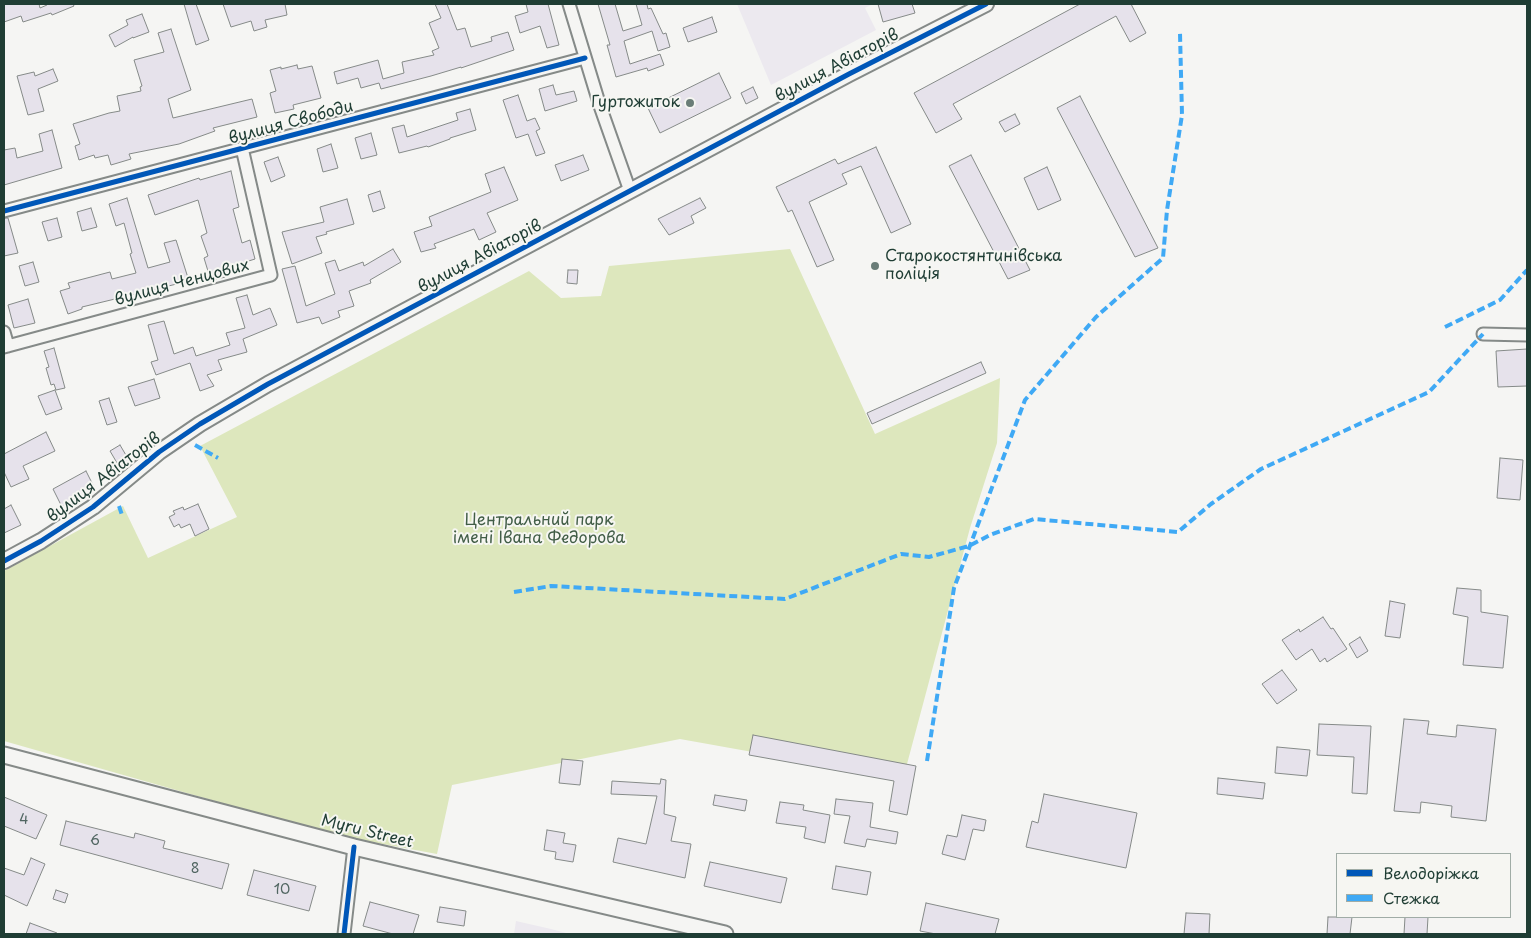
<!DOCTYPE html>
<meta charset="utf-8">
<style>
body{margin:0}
#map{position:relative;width:1531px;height:938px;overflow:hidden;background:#f5f5f3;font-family:"Playpen Sans",sans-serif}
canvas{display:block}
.frame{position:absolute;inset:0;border:5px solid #1f3d34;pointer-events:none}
.legend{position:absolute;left:1336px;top:853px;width:175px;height:65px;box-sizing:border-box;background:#f6f6f2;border:1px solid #a0aca6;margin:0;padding:6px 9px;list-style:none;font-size:15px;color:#1f3d34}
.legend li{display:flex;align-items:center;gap:10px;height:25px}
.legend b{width:25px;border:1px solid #a0aca6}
</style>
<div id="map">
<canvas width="1531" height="938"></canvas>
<div class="frame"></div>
<ul class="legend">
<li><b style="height:6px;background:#0057b8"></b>Велодоріжка</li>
<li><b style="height:6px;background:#3fa9f5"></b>Стежка</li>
</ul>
</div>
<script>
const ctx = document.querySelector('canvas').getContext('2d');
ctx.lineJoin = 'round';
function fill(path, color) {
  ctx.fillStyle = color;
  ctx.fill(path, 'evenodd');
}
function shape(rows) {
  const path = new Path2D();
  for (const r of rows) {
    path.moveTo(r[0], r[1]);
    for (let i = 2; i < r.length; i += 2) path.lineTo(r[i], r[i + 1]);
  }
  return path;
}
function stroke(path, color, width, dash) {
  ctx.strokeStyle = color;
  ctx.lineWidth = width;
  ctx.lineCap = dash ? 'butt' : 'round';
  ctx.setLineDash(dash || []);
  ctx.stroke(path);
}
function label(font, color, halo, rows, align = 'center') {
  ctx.font = font + ' "Playpen Sans",sans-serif';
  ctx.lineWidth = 4;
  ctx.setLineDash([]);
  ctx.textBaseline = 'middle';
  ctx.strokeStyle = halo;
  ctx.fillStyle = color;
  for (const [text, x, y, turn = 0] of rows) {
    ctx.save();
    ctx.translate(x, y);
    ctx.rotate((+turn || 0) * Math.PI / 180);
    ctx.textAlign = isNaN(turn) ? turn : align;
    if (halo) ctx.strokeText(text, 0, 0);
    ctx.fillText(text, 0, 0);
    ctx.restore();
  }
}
fill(shape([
 [737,4,873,4,865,8,876,30,771,85],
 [516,921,551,929,570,934,514,934]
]), '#ece9ef');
fill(shape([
 [790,249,875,434,1000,378,997,443,970,528,903,779,680,739,452,785,437,854,334,835,4,741,4,571,123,506,148,558,237,517,200,446,529,271,561,298,601,296,609,266]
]), '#dde7bd');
const building = shape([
 [4,4,39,4,40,8,47,5,46,4,73,4,74,6,52,15,51,13,23,22,21,16,4,22,4,4],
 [184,4,196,4,209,40,196,45,184,4],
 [223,4,285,4,287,15,265,20,267,27,254,31,251,21,231,27,223,4],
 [435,4,447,4,457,30,465,28,471,47,492,41,491,37,508,32,514,50,461,68,461,67,431,76,381,89,379,83,361,88,358,78,337,84,334,72,378,60,383,79,404,73,402,62,434,55,432,51,439,48,429,23,441,18,435,4],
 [526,4,548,4,559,45,547,48,540,26,520,33,515,16,528,12,526,4],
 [598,4,615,4,623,31,642,25,636,4,647,4,648,9,651,8,663,34,666,33,670,47,658,51,652,31,624,41,630,64,660,54,664,65,648,71,647,68,616,77,607,45,610,45,598,4],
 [878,4,912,4,915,13,883,22,878,4],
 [1080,4,1131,4,1146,33,1130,42,1116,16,953,104,962,119,936,133,914,93,1080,4],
 [142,14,149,32,133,38,133,37,115,47,109,35,128,25,126,20,142,14],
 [712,17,717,32,688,42,683,28,712,17],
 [171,29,191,90,168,99,173,118,252,99,257,117,213,128,215,131,179,144,129,154,131,159,111,165,108,155,95,158,94,155,79,160,75,146,80,144,73,124,109,113,120,111,117,96,141,91,140,87,142,86,134,60,164,52,158,33,171,29],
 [297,65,298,69,312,66,321,98,293,105,294,109,275,113,270,93,276,91,270,70,281,67,281,69,297,65],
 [53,69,58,81,38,89,44,111,28,115,17,76,34,72,35,76,53,69],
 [719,73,731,98,660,133,648,108,719,73],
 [553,85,556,95,574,91,577,101,545,111,539,89,553,85],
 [753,87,758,98,746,104,741,93,753,87],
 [518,95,527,121,535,118,540,129,536,131,545,153,536,156,528,134,516,138,503,100,518,95],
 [1080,96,1158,248,1135,257,1057,108,1080,96],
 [470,109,476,130,450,138,450,139,428,147,427,146,399,153,392,128,404,125,407,137,458,120,456,113,470,109],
 [1015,114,1020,124,1005,132,999,122,1015,114],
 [52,130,62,168,4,185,4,150,15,148,17,158,43,151,39,134,52,130],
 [371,133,377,155,361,159,355,138,371,133],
 [331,144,338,168,323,172,317,149,331,144],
 [876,147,911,224,891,233,861,166,842,174,847,184,809,202,834,260,817,267,792,210,788,212,776,187,835,159,838,164,876,147],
 [583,155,589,170,561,181,555,165,583,155],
 [971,155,1030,270,1008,279,949,166,971,155],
 [278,157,285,176,271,182,264,162,278,157],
 [504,167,518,200,487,213,496,232,479,240,474,229,434,244,436,248,421,252,414,232,432,226,429,217,491,192,485,174,504,167],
 [1047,167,1061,200,1038,210,1024,178,1047,167],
 [231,171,239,207,233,209,242,243,250,240,255,259,223,269,225,277,211,281,204,258,208,256,201,236,207,233,198,200,155,215,148,195,199,178,200,180,231,171],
 [380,191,385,208,373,212,368,195,380,191],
 [127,198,148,268,170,262,164,243,176,240,189,281,82,307,82,309,68,314,60,291,70,288,68,283,110,272,112,279,136,273,130,254,132,253,124,223,116,226,109,204,127,198],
 [700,198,706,208,691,216,694,223,669,235,658,219,700,198],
 [347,199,354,224,326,232,327,234,316,237,322,253,292,264,282,232,324,222,320,207,347,199],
 [91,208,97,227,82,231,77,212,91,208],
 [4,218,8,218,18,253,4,256,4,218],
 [57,218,62,237,48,241,42,222,57,218],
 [393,249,401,262,370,280,371,283,349,291,354,306,338,311,340,317,322,324,319,317,297,323,282,269,295,266,306,306,335,294,325,263,335,260,339,271,363,262,364,266,393,249],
 [33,262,39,282,25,286,19,266,33,262],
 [568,270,578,270,577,284,567,283,568,270],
 [247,295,253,315,270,308,277,325,243,339,247,352,218,360,222,370,207,375,214,386,200,391,190,363,156,375,151,362,158,360,148,325,164,321,174,354,193,347,196,356,230,345,226,333,245,328,236,298,247,295],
 [28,299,35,323,14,328,8,305,28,299],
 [54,348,65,388,56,390,54,384,51,385,46,368,49,367,44,351,54,348],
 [1527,349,1527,386,1498,387,1496,351,1527,349],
 [981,362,986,373,872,424,867,413,981,362],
 [154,379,160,398,135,406,128,387,154,379],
 [55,390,62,409,46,415,38,396,55,390],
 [109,398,117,422,107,425,99,401,109,398],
 [46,432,55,451,23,466,29,479,11,487,4,472,4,454,46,432],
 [120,445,130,462,120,468,110,451,120,445],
 [1500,458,1523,460,1520,500,1497,498,1500,458],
 [86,471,95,489,62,507,53,489,86,471],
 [198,504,209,529,195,536,190,524,181,528,179,524,174,527,169,517,175,514,173,511,183,507,184,510,198,504],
 [11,505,21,525,4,533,4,509,11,505],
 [1457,588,1481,590,1481,612,1508,616,1503,668,1463,665,1468,617,1453,614,1457,588],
 [1390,601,1405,604,1400,638,1385,636,1390,601],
 [1323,617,1331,629,1333,628,1347,649,1327,662,1325,658,1320,662,1312,649,1296,660,1282,640,1299,629,1300,632,1323,617],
 [1360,637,1368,651,1357,658,1349,644,1360,637],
 [1282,670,1297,690,1277,704,1262,684,1282,670],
 [1404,719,1429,721,1427,734,1456,737,1457,725,1496,729,1486,821,1451,817,1452,806,1421,802,1420,813,1394,811,1404,719],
 [1319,724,1371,726,1367,794,1352,793,1354,757,1317,755,1319,724],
 [753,735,916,766,907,815,889,811,894,781,749,755,753,735],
 [1277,747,1310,750,1307,776,1275,773,1277,747],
 [562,759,583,761,580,785,559,783,562,759],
 [1218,778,1265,783,1263,799,1217,794,1218,778],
 [661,779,666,780,664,814,676,817,671,841,691,844,685,878,613,862,618,838,646,844,657,796,611,794,612,781,660,784,661,779],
 [1044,794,1137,813,1126,868,1026,847,1032,821,1038,823,1044,794],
 [715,795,747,800,745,811,713,805,715,795],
 [4,797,47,815,36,839,4,826,4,797],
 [836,799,873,803,870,827,898,832,896,844,867,839,865,847,844,843,850,816,834,814,836,799],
 [780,802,804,805,803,810,830,815,825,843,804,838,806,827,776,823,780,802],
 [962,815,986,820,984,831,973,829,965,860,942,854,947,835,957,837,962,815],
 [66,821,134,838,135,833,165,841,163,848,229,864,222,889,60,845,66,821],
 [547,830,565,833,563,843,576,845,573,862,555,859,556,852,544,850,547,830],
 [31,858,45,864,27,906,4,895,4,868,24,875,31,858],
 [710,862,787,878,781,903,704,886,710,862],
 [836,866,871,872,867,895,832,889,836,866],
 [254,870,316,886,309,911,247,895,254,870],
 [56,890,68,894,65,903,53,899,56,890],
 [370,902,419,915,413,934,393,934,363,926,370,902],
 [926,903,999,919,995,934,936,934,920,931,926,903],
 [440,907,466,911,464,926,437,922,440,907],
 [1186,913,1210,914,1209,934,1184,934,1186,913],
 [1328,917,1352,917,1350,934,1327,934,1328,917],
 [1405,917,1428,917,1427,934,1404,934,1405,917],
 [30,923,57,933,57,934,26,934,30,923]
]);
fill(building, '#e6e2eb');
stroke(building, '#858a88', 1);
const minor = shape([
 [569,4,600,106,630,191],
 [4,211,585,58],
 [4,332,8,346],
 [1483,334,1527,335],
 [4,347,271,275,242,148],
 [344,934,354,847]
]);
const tertiary = shape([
 [4,561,41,541,93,507,159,452,200,424,268,384,849,74,986,4]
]);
const secondary = shape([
 [4,755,354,847,725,934]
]);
stroke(minor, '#858a88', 15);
stroke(tertiary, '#858a88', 18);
stroke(secondary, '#858a88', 19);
stroke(minor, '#f5f5f3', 11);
stroke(tertiary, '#f5f5f3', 14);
stroke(secondary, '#f5f5f3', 15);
stroke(shape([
 [1445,327,1500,300,1527,270],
 [195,445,218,458],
 [119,506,122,515],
 [514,592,551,586,785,599,901,554,929,557,969,546,990,535,1034,519,1178,532,1211,504,1261,469,1429,392,1483,334],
 [927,761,954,588,1025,400,1096,317,1163,258,1167,210,1182,115,1180,33]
]), '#3fa9f5', 4, [8, 4]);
stroke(shape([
 [4,211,585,58],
 [4,561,41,541,93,507,159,452,200,424,268,384,849,74,986,4],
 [344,934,354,847]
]), '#0057b8', 5);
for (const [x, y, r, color] of [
 [690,103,5,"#6a7d77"],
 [875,266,5,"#6a7d77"]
]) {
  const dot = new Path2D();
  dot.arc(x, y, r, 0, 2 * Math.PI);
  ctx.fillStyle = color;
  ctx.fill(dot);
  stroke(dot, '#f6f6f2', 2);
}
label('14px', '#516662', null, [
 ["4",24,820],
 ["6",95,841],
 ["8",195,869],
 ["10",282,890]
]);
label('16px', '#1f3d34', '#f6f6f2', [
 ["вулиця Авіаторів",837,66,-28],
 ["вулиця Свободи",291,123,-15],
 ["вулиця Авіаторів",480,257,-28],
 ["вулиця Ченцових",182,283,-15],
 ["вулиця Авіаторів",104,478,-37],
 ["Myru Street",367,832,14]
]);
label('16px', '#1f3d34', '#f6f6f2', [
 ["Гуртожиток",680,103],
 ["Старокостянтинівська",885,257,"left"],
 ["поліція",885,275,"left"]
], 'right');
label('16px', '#415d46', '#f6f6f2', [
 ["Центральний парк",539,521],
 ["імені Івана Федорова",539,539]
]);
</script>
